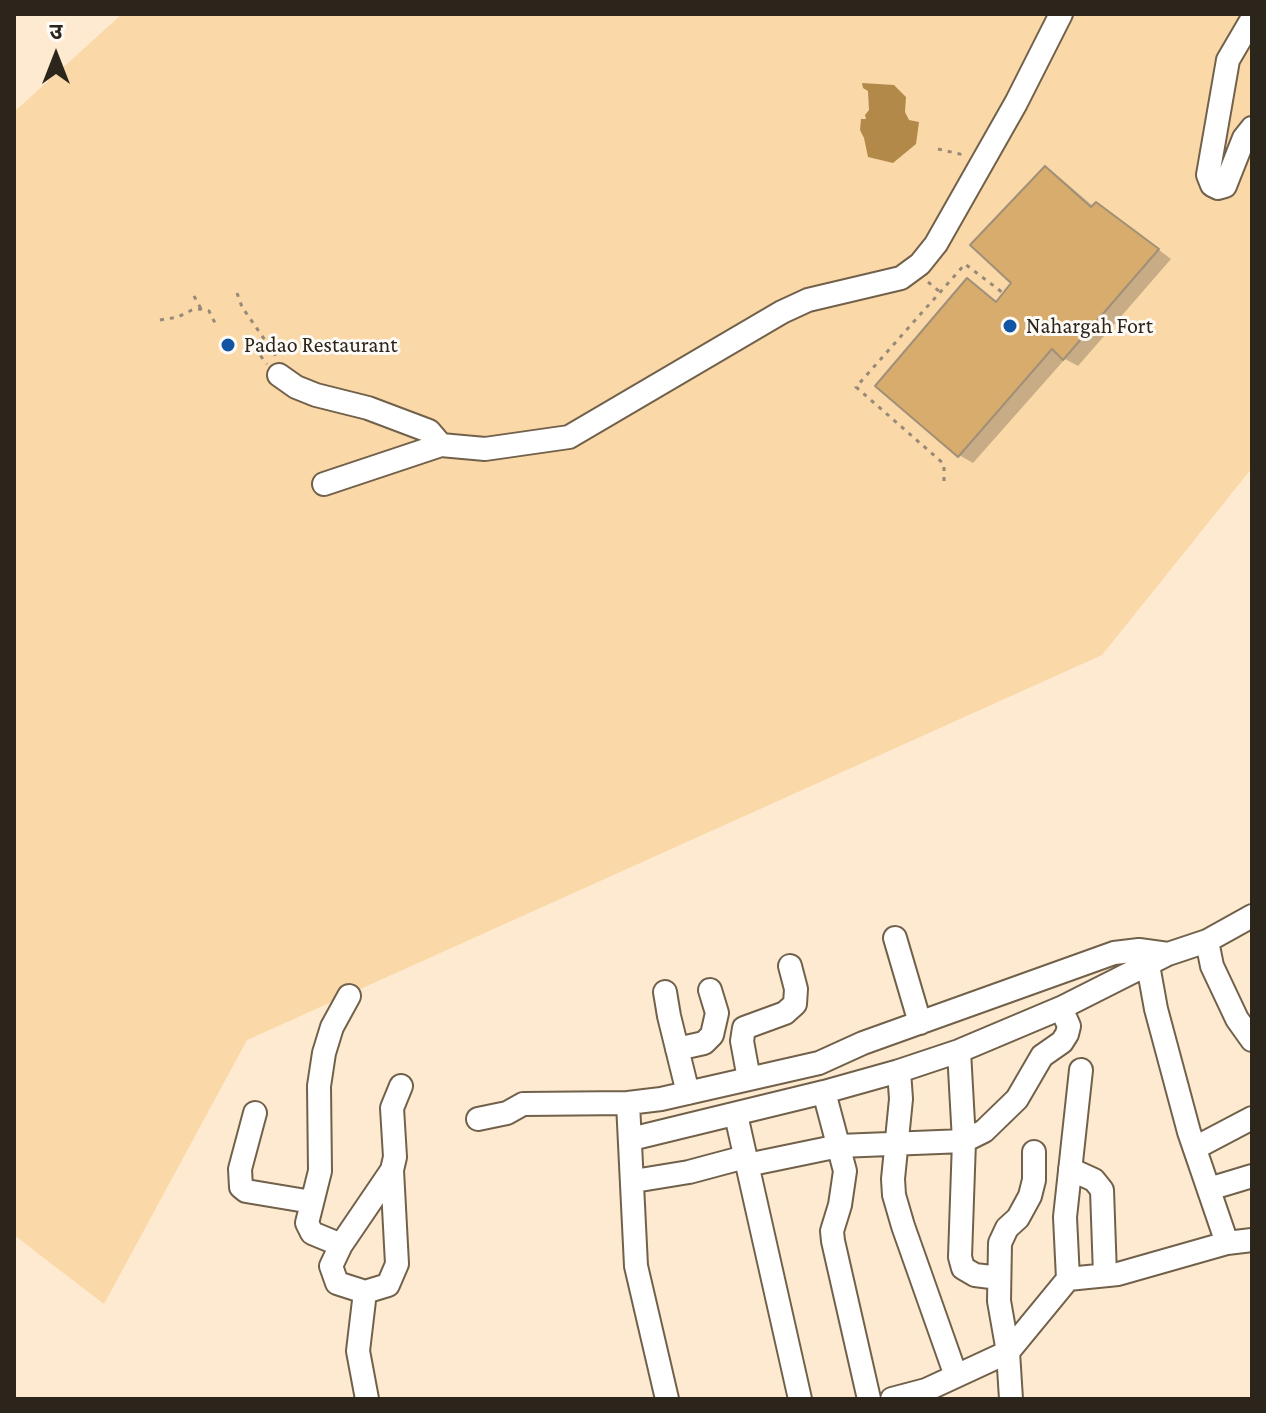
<!DOCTYPE html>
<meta charset="utf-8">
<style>
body{margin:0}
#map{position:relative;width:1266px;height:1413px;overflow:hidden;background:#fdead0;font-family:"Crimson Pro","Noto Sans Devanagari",serif}
canvas{display:block}
.frame{position:absolute;inset:0;border:16px solid #2c251c;pointer-events:none}
.north{position:absolute;left:16px;top:16px;width:80px;height:80px;-webkit-text-stroke:6px #fefaf5;paint-order:stroke;rotate:0deg;font-size:22px;font-weight:700;line-height:32px;text-align:center;color:#2c251c}
.north::after{content:'';display:block;margin:auto;width:28px;height:36px;background:#2c251c;clip-path:polygon(50% 0,100% 100%,50% 72%,0 100%)}
</style>
<div id="map">
<canvas width="1266" height="1413"></canvas>
<div class="frame"></div>
<div class="north">उ</div>
</div>
<script>
const ctx = document.querySelector('canvas').getContext('2d');
ctx.lineJoin = 'round';
function fill(path, color) {
  ctx.fillStyle = color;
  ctx.fill(path, 'evenodd');
}
function shape(rows) {
  const path = new Path2D();
  for (const r of rows) {
    path.moveTo(r[0], r[1]);
    for (let i = 2; i < r.length; i += 2) path.lineTo(r[i], r[i + 1]);
  }
  return path;
}
function stroke(path, color, width, dash) {
  ctx.strokeStyle = color;
  ctx.lineWidth = width;
  ctx.lineCap = dash ? 'butt' : 'round';
  ctx.setLineDash(dash || []);
  ctx.stroke(path);
}
function label(font, color, halo, rows, align = 'center') {
  ctx.font = font + ' "Crimson Pro",serif';
  ctx.lineWidth = 6;
  ctx.setLineDash([]);
  ctx.textBaseline = 'middle';
  ctx.strokeStyle = halo;
  ctx.fillStyle = color;
  for (const [text, x, y, turn = 0] of rows) {
    ctx.save();
    ctx.translate(x, y);
    ctx.rotate((+turn || 0) * Math.PI / 180);
    ctx.textAlign = isNaN(turn) ? turn : align;
    if (halo) ctx.strokeText(text, 0, 0);
    ctx.fillText(text, 0, 0);
    ctx.restore();
  }
}
fill(shape([
 [122,14,1252,14,1252,468,1102,655,247,1040,104,1304,14,1235,14,112]
]), '#fad8a7');
fill(shape([
 [862,83,894,85,906,97,905,112,909,120,919,122,916,144,893,163,868,157,864,138,860,130,861,119,866,119,865,115,869,110,868,91,863,88]
]), '#b28949');
fill(shape([
 [1045,169,1059,177,1094,207,1110,213,1171,259,1078,366,1065,359,973,463,959,455,968,280,998,302,1014,283]
]), '#0003');
const building = shape([
 [1045,166,1091,207,1096,202,1159,249,1063,360,1052,349,958,457,875,386,967,278,996,302,1011,283,970,245,1045,166]
]);
fill(building, '#d7ac6c');
stroke(building, '#a19079', 2);
const minor = shape([
 [1252,19,1228,60,1208,175,1212,185,1218,188,1225,186,1244,138,1252,128],
 [279,375,296,387,316,395,368,408,429,431,441,445],
 [324,484,441,445,485,449,569,437,782,312,808,300,901,278,920,264,936,244,1016,103,1061,14],
 [895,938,920,1023],
 [1207,941,1212,966,1237,1019,1252,1040],
 [1148,965,1156,1009,1189,1132,1227,1243],
 [665,992,669,1016,688,1093],
 [677,1049,704,1043,712,1035,717,1013,710,990],
 [959,1051,964,1141,960,1257,963,1268,975,1275,999,1278],
 [899,1071,901,1099,893,1179,894,1195,903,1226,956,1376],
 [749,1079,742,1041,744,1028,785,1013,795,1004,796,989,790,966],
 [824,1092,845,1171,840,1205,832,1231,833,1241,869,1399],
 [255,1113,240,1169,241,1187,246,1191,312,1202],
 [736,1115,800,1399],
 [478,1119,507,1113,523,1104,628,1103],
 [631,1139,824,1092,899,1071,959,1051,1061,1008,1168,954,1207,941,1252,916],
 [1195,1148,1252,1118],
 [747,1165,839,1146,964,1141,984,1131,1017,1099,1042,1056,1062,1042,1067,1034,1069,1026,1061,1008],
 [1070,1169,1094,1180,1102,1190,1105,1275],
 [634,1181,689,1172,745,1157],
 [1209,1189,1252,1176],
 [341,1245,312,1233,307,1223,320,1171,319,1086,324,1053,332,1027,349,996],
 [1068,1279,1065,1217,1081,1070],
 [365,1292,337,1283,331,1266,341,1245,392,1170,395,1157,392,1108,401,1086],
 [367,1399,358,1351,365,1292,388,1285,397,1264,392,1170],
 [667,1399,636,1266,628,1103,661,1099,819,1063,863,1043,1114,953,1139,950,1168,954],
 [892,1399,926,1390,1008,1352,1068,1279,1118,1274,1227,1243,1252,1240],
 [1011,1399,1008,1352,999,1301,1000,1243,1007,1228,1018,1218,1030,1196,1034,1180,1034,1152]
]);
stroke(minor, '#71614b', 26);
stroke(shape([
 [938,149,964,155],
 [928,282,940,292],
 [237,293,242,307,278,359],
 [194,296,201,309],
 [160,320,178,317,192,310,201,309,209,311,217,327],
 [248,340,267,364],
 [944,481,944,464,856,387,965,264,1003,293]
]), '#968978', 3, [4, 6]);
stroke(minor, '#fff', 22);
for (const [x, y, r, color] of [
 [1010,326,8,"#1355a5"],
 [228,345,8,"#1355a5"]
]) {
  const dot = new Path2D();
  dot.arc(x, y, r, 0, 2 * Math.PI);
  ctx.fillStyle = color;
  ctx.fill(dot);
  stroke(dot, '#fefaf5', 3);
}
label('22px', '#2c251c', '#fefaf5', [
 ["Nahargah Fort",1026,326],
 ["Padao Restaurant",244,345]
], 'left');
</script>
